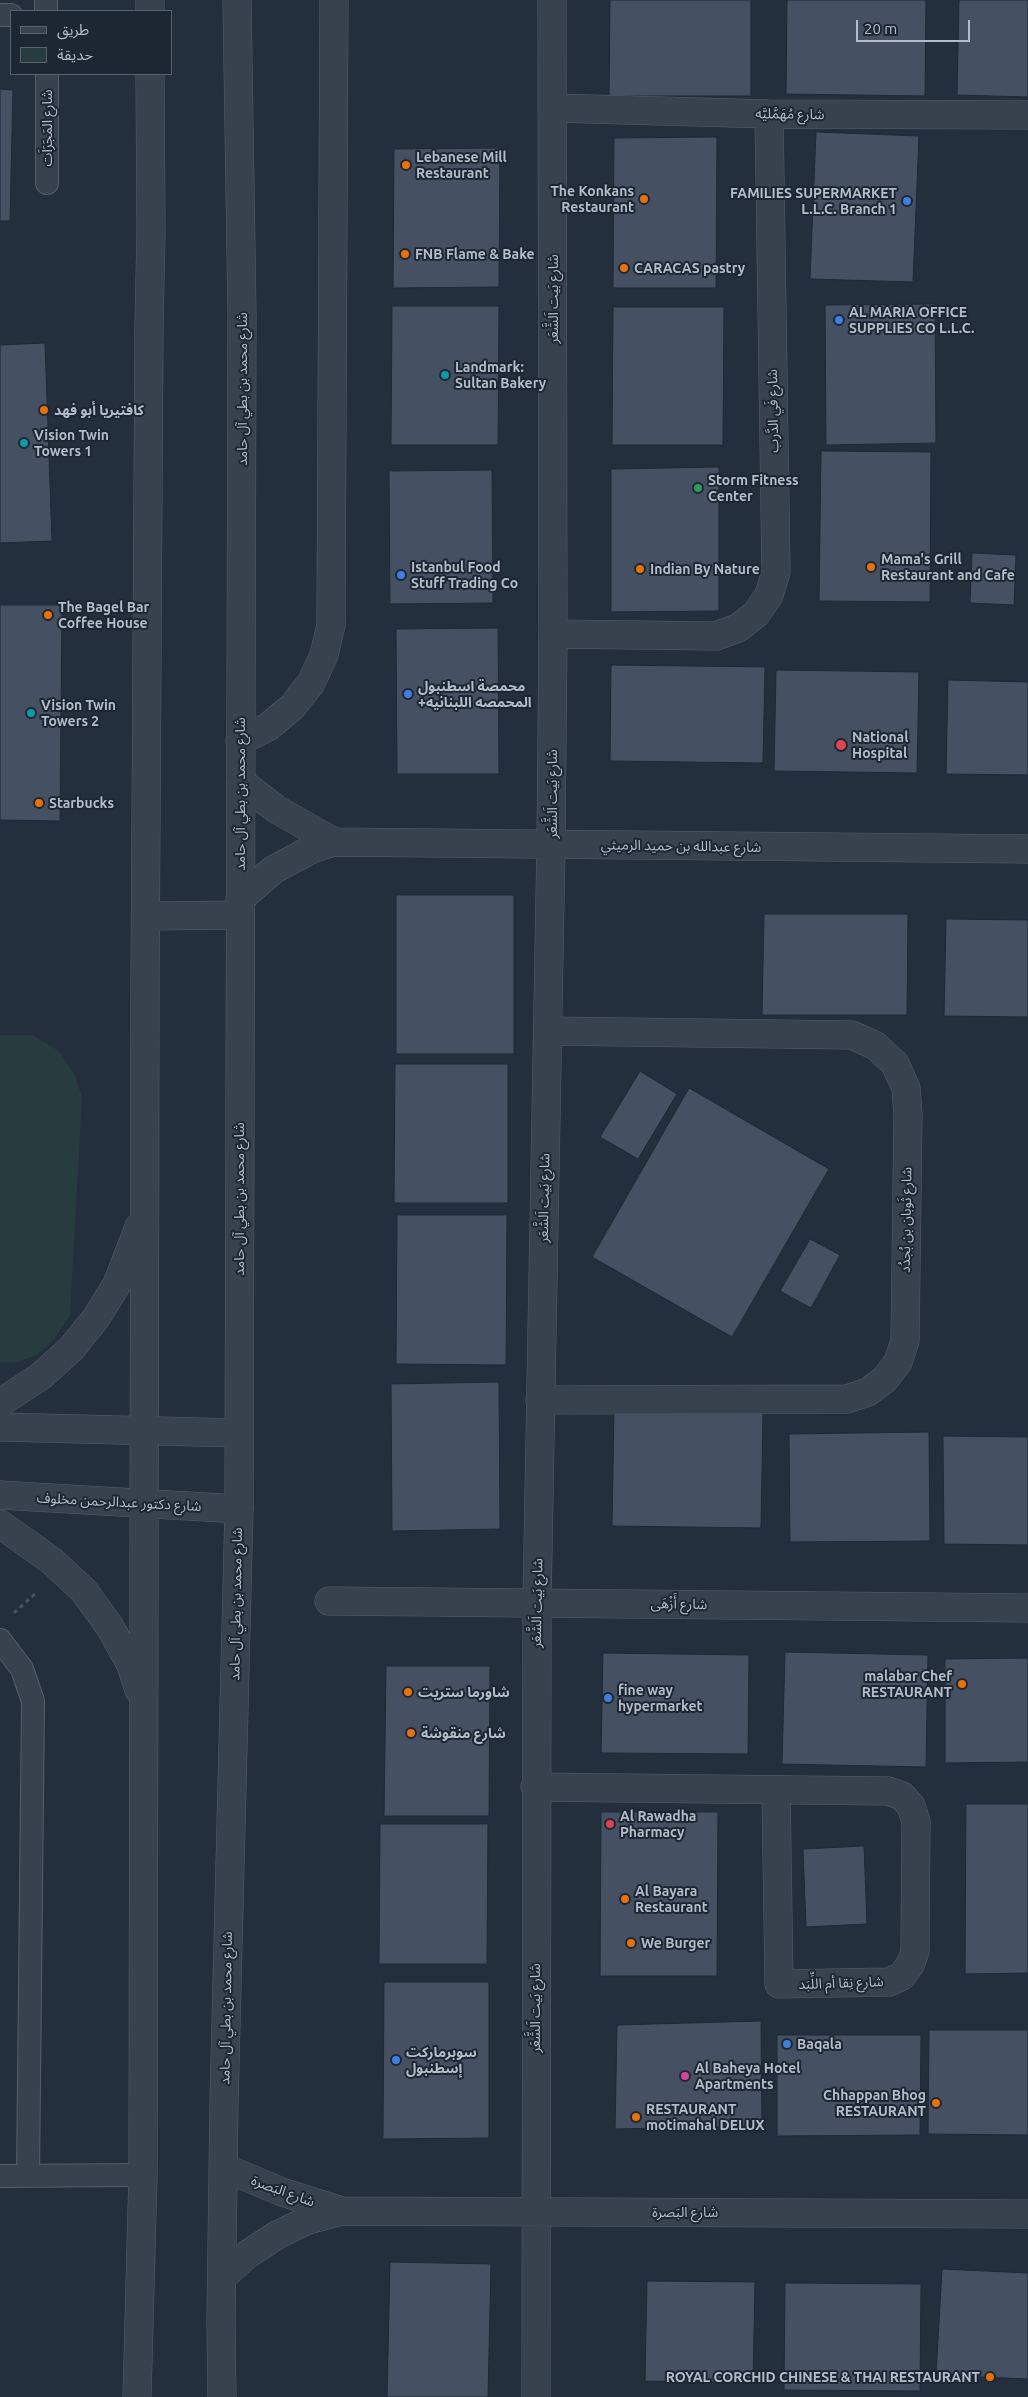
<!DOCTYPE html>
<meta charset="utf-8">
<style>
body{margin:0}
#map{position:relative;width:1028px;height:2397px;overflow:hidden;background:#242f3e;font-family:Ubuntu,"Noto Sans Arabic",sans-serif}
canvas{display:block}
.legend{position:absolute;left:10px;top:10px;width:162px;height:65px;box-sizing:border-box;background:#1d2633;border:1px solid #59626f;margin:0;padding:6px 9px;list-style:none;font-size:15px;color:#b4bcc9}
.legend li{display:flex;align-items:center;gap:10px;height:25px}
.legend b{width:25px;border:1px solid #59626f}
.scale{position:absolute;left:856px;top:20px;width:114px;height:22px;box-sizing:border-box;border:2px solid #b4bcc9;border-top:0;padding-left:6px;font-size:15px;line-height:18px;white-space:nowrap;color:#b4bcc9;-webkit-text-stroke:4px #1d2633;paint-order:stroke}
</style>
<div id="map">
<canvas width="1028" height="2397"></canvas>
<ul class="legend">
<li><b style="height:6px;background:#38414e"></b>طريق</li>
<li><b style="height:14px;background:#263c3f"></b>حديقة</li>
</ul>
<div class="scale">20 m</div>
</div>
<script>
const ctx = document.querySelector('canvas').getContext('2d');
ctx.lineJoin = 'round';
function fill(path, color) {
  ctx.fillStyle = color;
  ctx.fill(path, 'evenodd');
}
function shape(rows) {
  const path = new Path2D();
  for (const r of rows) {
    path.moveTo(r[0], r[1]);
    for (let i = 2; i < r.length; i += 2) path.lineTo(r[i], r[i + 1]);
  }
  return path;
}
function stroke(path, color, width, dash) {
  ctx.strokeStyle = color;
  ctx.lineWidth = width;
  ctx.lineCap = dash ? 'butt' : 'round';
  ctx.setLineDash(dash || []);
  ctx.stroke(path);
}
function label(font, color, halo, rows, align = 'center') {
  ctx.font = font + ' Ubuntu,"Noto Sans Arabic",sans-serif';
  ctx.lineWidth = 4;
  ctx.setLineDash([]);
  ctx.textBaseline = 'middle';
  ctx.strokeStyle = halo;
  ctx.fillStyle = color;
  for (const [text, x, y, turn = 0] of rows) {
    ctx.save();
    ctx.translate(x, y);
    ctx.rotate((+turn || 0) * Math.PI / 180);
    ctx.textAlign = isNaN(turn) ? turn : align;
    if (halo) ctx.strokeText(text, 0, 0);
    ctx.fillText(text, 0, 0);
    ctx.restore();
  }
}
fill(shape([
 [0,1035,33,1035,59,1051,75,1076,82,1097,70,1315,55,1338,38,1354,19,1362,0,1362]
]), '#263c3f');
const building = shape([
 [610,0,751,0,751,96,609,96,610,0],
 [787,0,926,0,925,96,786,94,787,0],
 [959,0,1028,0,1028,97,957,95,959,0],
 [0,89,13,90,10,221,0,221,0,89],
 [816,132,919,136,913,282,810,279,816,132],
 [717,137,716,288,613,288,614,138,717,137],
 [500,148,499,287,393,288,394,149,500,148],
 [935,304,936,443,826,445,825,305,935,304],
 [392,306,499,306,498,445,391,445,392,306],
 [613,307,724,307,723,445,612,445,613,307],
 [45,343,52,541,0,543,0,345,45,343],
 [821,451,931,452,930,602,819,601,821,451],
 [719,467,719,611,611,612,611,469,719,467],
 [492,470,493,603,390,604,389,471,492,470],
 [972,553,1016,555,1014,605,970,603,972,553],
 [0,605,62,605,60,821,0,820,0,605],
 [498,628,499,774,397,774,396,629,498,628],
 [611,665,765,667,763,763,610,761,611,665],
 [776,670,919,672,917,773,774,771,776,670],
 [948,680,1028,682,1028,775,946,774,948,680],
 [396,895,514,895,514,1054,396,1054,396,895],
 [764,914,908,914,907,1015,762,1015,764,914],
 [946,919,1028,920,1028,1017,944,1016,946,919],
 [395,1064,508,1064,508,1203,394,1203,395,1064],
 [640,1071,677,1094,638,1159,600,1137,640,1071],
 [689,1088,829,1169,732,1337,592,1257,689,1088],
 [397,1215,507,1215,506,1365,396,1364,397,1215],
 [810,1239,840,1255,811,1308,780,1291,810,1239],
 [499,1382,500,1529,392,1531,391,1384,499,1382],
 [614,1412,763,1413,761,1528,612,1526,614,1412],
 [929,1432,930,1541,790,1542,789,1434,929,1432],
 [943,1436,1028,1437,1028,1545,944,1544,943,1436],
 [785,1652,928,1655,926,1767,782,1764,785,1652],
 [603,1653,749,1655,748,1754,601,1753,603,1653],
 [1028,1658,1028,1762,945,1763,945,1659,1028,1658],
 [386,1666,490,1666,489,1816,384,1816,386,1666],
 [966,1804,1028,1804,1028,1973,965,1974,966,1804],
 [601,1812,718,1812,717,1976,600,1976,601,1812],
 [380,1824,488,1824,487,1964,379,1964,380,1824],
 [864,1846,867,1924,806,1927,803,1849,864,1846],
 [384,1982,489,1982,489,2138,383,2139,384,1982],
 [761,2021,762,2126,615,2129,617,2025,761,2021],
 [929,2030,1028,2030,1028,2135,928,2134,929,2030],
 [777,2035,921,2035,920,2135,777,2136,777,2035],
 [390,2262,491,2264,488,2397,387,2397,390,2262],
 [942,2269,1028,2273,1028,2379,936,2375,942,2269],
 [647,2281,755,2282,753,2383,645,2381,647,2281],
 [785,2283,921,2284,920,2391,784,2390,785,2283]
]);
fill(building, '#455162');
stroke(building, '#1f2835', 1);
const service = shape([
 [46,0,46,11],
 [0,15,11,15],
 [47,74,47,183],
 [0,1640,22,1669,33,1701,28,2176],
 [0,2176,143,2175]
]);
const minor = shape([
 [553,108,769,114,1028,115],
 [553,634,716,636,738,628,756,614,769,595,776,572,769,114],
 [240,741,268,727,292,707,311,683,324,655,331,625,334,0],
 [241,782,276,809,334,842],
 [240,899,273,870,312,849,334,842,1028,849],
 [540,1400,847,1399,868,1392,885,1379,898,1362,905,1341,908,1115,906,1088,895,1064,876,1046,852,1035,548,1031],
 [0,1427,238,1433],
 [0,1495,239,1509],
 [329,1601,1028,1608],
 [535,1787,888,1791,902,1796,911,1806,916,1821,915,1951,911,1963,902,1976,889,1982,779,1984,776,1790],
 [225,2168,282,2192,342,2211,1028,2214],
 [222,2277,248,2254,277,2235,308,2220,342,2211],
 [536,2397,537,1602,551,845,553,634,552,0]
]);
const tertiary = shape([
 [150,11,150,0],
 [146,916,240,915],
 [0,1403,41,1376,71,1349,96,1318,117,1284,139,1227],
 [0,1524,52,1561,84,1591,110,1627,131,1665,139,1690],
 [137,2397,143,2175,145,980,149,326,151,232,150,74],
 [222,2397,221,2320,224,2103,239,1509,242,313,237,0]
]);
stroke(service, '#565f6c', 24);
stroke(minor, '#565f6c', 29);
stroke(tertiary, '#565f6c', 29);
stroke(shape([
 [14,1613,37,1592]
]), '#44595c', 3, [4, 4]);
stroke(service, '#38414e', 22);
stroke(minor, '#38414e', 28);
stroke(tertiary, '#38414e', 28);
for (const [x, y, r, color] of [
 [406,165,5,"#e8710a"],
 [644,199,5,"#e8710a"],
 [907,201,5,"#3f7fe0"],
 [405,254,5,"#e8710a"],
 [624,268,5,"#e8710a"],
 [839,320,5,"#3f7fe0"],
 [445,375,5,"#0f9aa8"],
 [44,410,5,"#e8710a"],
 [24,443,5,"#0f9aa8"],
 [698,488,5,"#2e9e5b"],
 [871,567,5,"#e8710a"],
 [640,569,5,"#e8710a"],
 [401,575,5,"#3f7fe0"],
 [48,615,5,"#e8710a"],
 [408,694,5,"#3f7fe0"],
 [31,713,5,"#0f9aa8"],
 [841,745,6,"#e0444e"],
 [39,803,5,"#e8710a"],
 [962,1684,5,"#e8710a"],
 [408,1692,5,"#e8710a"],
 [608,1698,5,"#3f7fe0"],
 [411,1733,5,"#e8710a"],
 [610,1824,5,"#e0444e"],
 [625,1899,5,"#e8710a"],
 [631,1943,5,"#e8710a"],
 [787,2044,5,"#3f7fe0"],
 [396,2060,5,"#3f7fe0"],
 [685,2076,5,"#d1479c"],
 [936,2103,5,"#e8710a"],
 [636,2117,5,"#e8710a"],
 [990,2377,5,"#e8710a"]
]) {
  const dot = new Path2D();
  dot.arc(x, y, r, 0, 2 * Math.PI);
  ctx.fillStyle = color;
  ctx.fill(dot);
  stroke(dot, '#1d2633', 2);
}
label('14px', '#b4bcc9', '#1d2633', [
 ["شارع مُهَمَّليَّه",790,114,1],
 ["شارع المَجَرَاَت",47,128,-90],
 ["شارع بَيت اَلشَّعَر",553,299,-90],
 ["شارع محمد بن بطي آل حامد",242,389,-90],
 ["شارع فَي الدَّرب",773,411,-91],
 ["شارع محمد بن بطي آل حامد",240,794,-90],
 ["شارع بَيت اَلشَّعَر",552,794,-90],
 ["شارع عبدالله بن حميد الرميثي",681,846,1],
 ["شارع بَيت اَلشَّعَر",544,1198,-89],
 ["شارع محمد بن بطي آل حامد",239,1199,-90],
 ["شارع ثَوبان بن بُجدُد",906,1220,-89],
 ["شارع دكتور عبدالرحمن مخلوف",119,1502,3],
 ["شارع بَيت اَلشَّعَر",537,1603,-89],
 ["شارع محمد بن بطي آل حامد",236,1604,-89],
 ["شارع أَزْهَى",679,1604,1],
 ["شارع نِقا أم اللِّبَد",841,1983,-2],
 ["شارع محمد بن بطي آل حامد",226,2008,-89],
 ["شارع بَيت اَلشَّعَر",535,2008,-90],
 ["شارع البَصرة",283,2191,20],
 ["شارع البَصرة",685,2212]
]);
label('bold 14px', '#b4bcc9', '#1d2633', [
 ["Lebanese Mill",416,157],
 ["Restaurant",416,173],
 ["The Konkans",634,191,"right"],
 ["Restaurant",634,207,"right"],
 ["FAMILIES SUPERMARKET",897,193,"right"],
 ["L.L.C. Branch 1",897,209,"right"],
 ["FNB Flame & Bake",415,254],
 ["CARACAS pastry",634,268],
 ["AL MARIA OFFICE",849,312],
 ["SUPPLIES CO L.L.C.",849,328],
 ["Landmark:",455,367],
 ["Sultan Bakery",455,383],
 ["كافتيريا أبو فهد",54,410],
 ["Vision Twin",34,435],
 ["Towers 1",34,451],
 ["Storm Fitness",708,480],
 ["Center",708,496],
 ["Mama's Grill",881,559],
 ["Restaurant and Cafe",881,575],
 ["Istanbul Food",411,567],
 ["Stuff Trading Co",411,583],
 ["Indian By Nature",650,569],
 ["The Bagel Bar",58,607],
 ["Coffee House",58,623],
 ["محمصة اسطنبول",418,686],
 ["+المحمصه اللبنانيه",418,702],
 ["Vision Twin",41,705],
 ["Towers 2",41,721],
 ["National",852,737],
 ["Hospital",852,753],
 ["Starbucks",49,803],
 ["malabar Chef",952,1676,"right"],
 ["RESTAURANT",952,1692,"right"],
 ["fine way",618,1690],
 ["hypermarket",618,1706],
 ["شاورما ستريت",418,1692],
 ["شارع منقوشة",421,1733],
 ["Al Rawadha",620,1816],
 ["Pharmacy",620,1832],
 ["Al Bayara",635,1891],
 ["Restaurant",635,1907],
 ["We Burger",641,1943],
 ["Baqala",797,2044],
 ["سوبرماركت",406,2052],
 ["إسطنبول",406,2068],
 ["Al Baheya Hotel",695,2068],
 ["Apartments",695,2084],
 ["Chhappan Bhog",926,2095,"right"],
 ["RESTAURANT",926,2111,"right"],
 ["RESTAURANT",646,2109],
 ["motimahal DELUX",646,2125],
 ["ROYAL CORCHID CHINESE & THAI RESTAURANT",980,2377,"right"]
], 'left');
</script>
